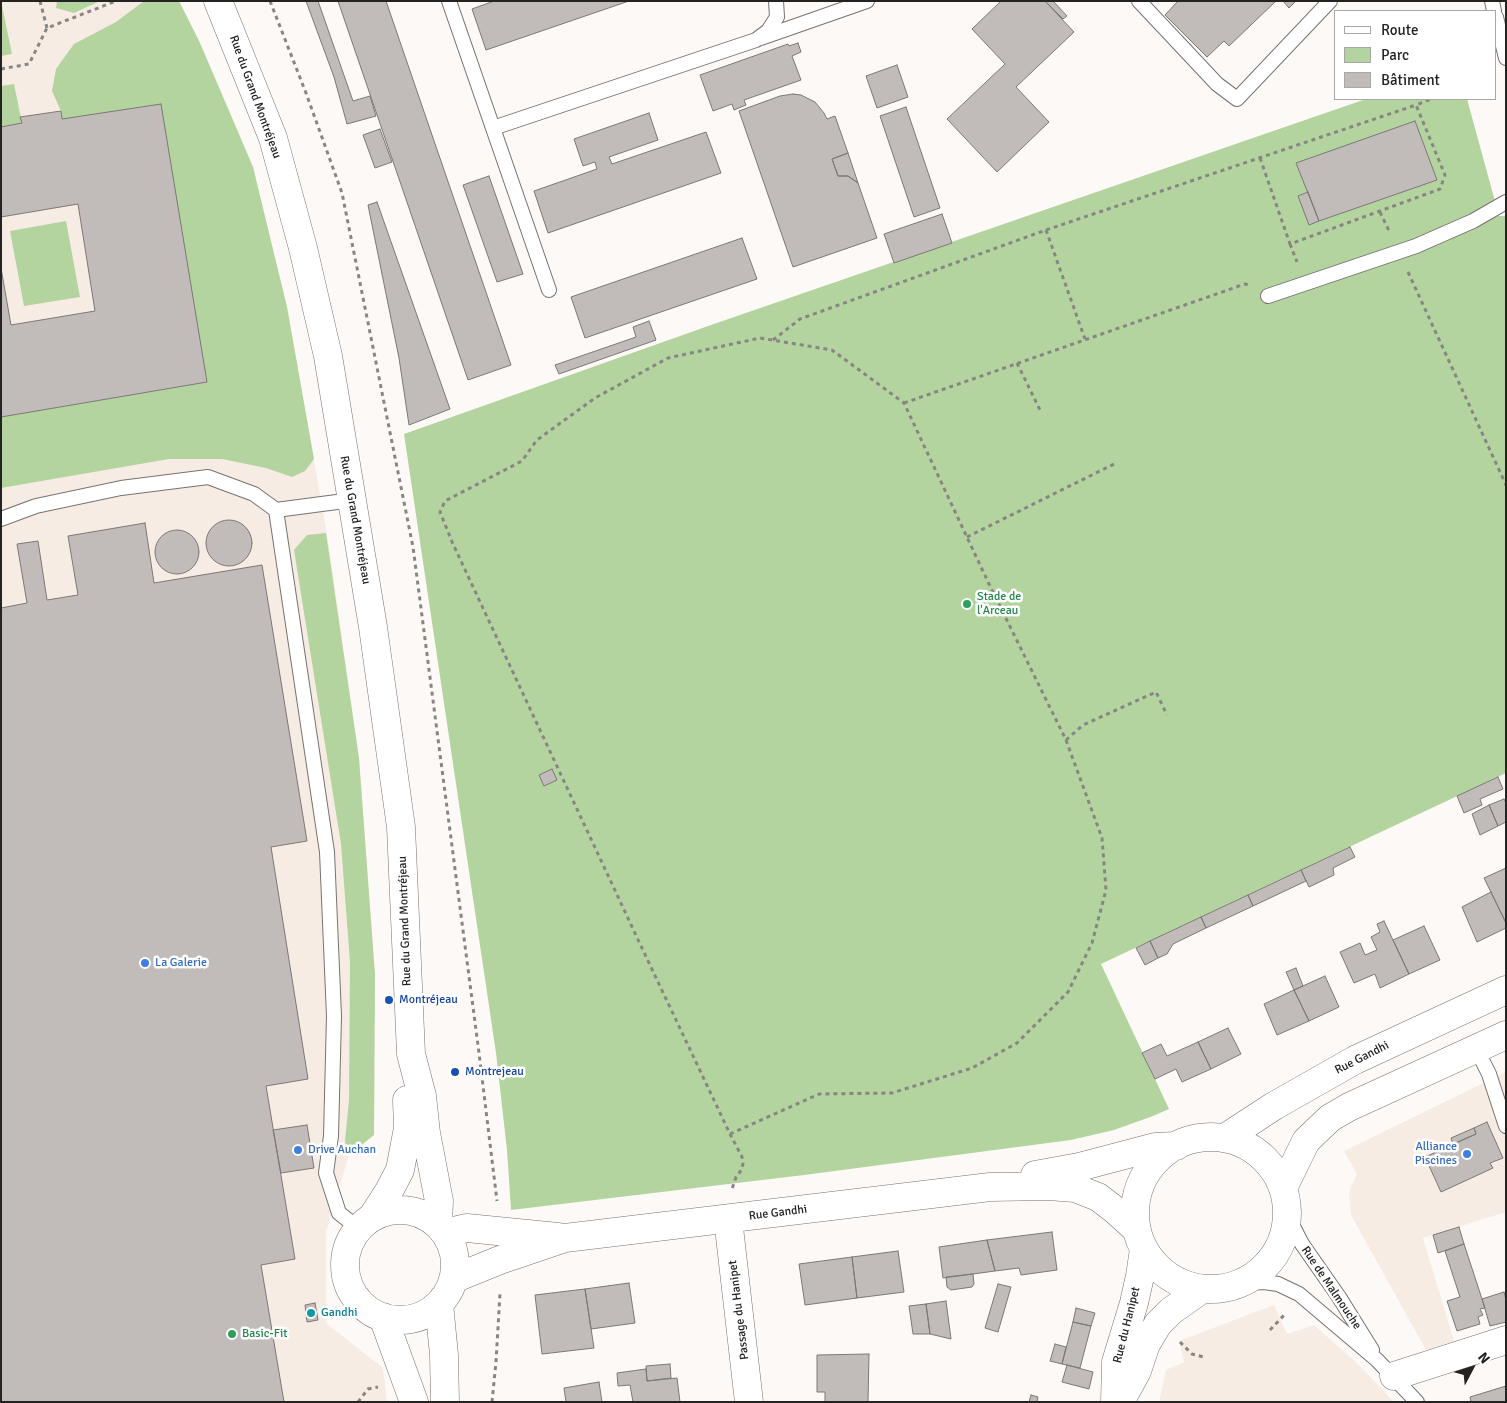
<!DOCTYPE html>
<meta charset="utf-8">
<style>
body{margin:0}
#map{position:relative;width:1507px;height:1403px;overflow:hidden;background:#fdf9f6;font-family:Signika,sans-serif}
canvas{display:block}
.frame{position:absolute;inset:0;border:2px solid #242322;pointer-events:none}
.legend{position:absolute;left:1334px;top:10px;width:162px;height:90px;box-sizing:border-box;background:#fff;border:1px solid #a7a7a7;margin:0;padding:6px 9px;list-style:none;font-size:15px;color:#242322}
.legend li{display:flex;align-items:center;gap:10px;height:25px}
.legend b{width:25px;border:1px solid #a7a7a7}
.north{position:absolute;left:1447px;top:1343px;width:50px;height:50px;-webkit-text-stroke:4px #fff;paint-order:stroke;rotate:50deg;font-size:14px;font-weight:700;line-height:20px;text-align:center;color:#242322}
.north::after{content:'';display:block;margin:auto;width:18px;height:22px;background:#242322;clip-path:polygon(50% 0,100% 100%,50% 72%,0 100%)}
</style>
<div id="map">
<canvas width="1507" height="1403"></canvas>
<div class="frame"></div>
<ul class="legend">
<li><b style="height:6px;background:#fff"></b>Route</li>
<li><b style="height:14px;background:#b3d49f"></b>Parc</li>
<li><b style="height:14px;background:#c1bcba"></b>Bâtiment</li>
</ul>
<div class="north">N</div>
</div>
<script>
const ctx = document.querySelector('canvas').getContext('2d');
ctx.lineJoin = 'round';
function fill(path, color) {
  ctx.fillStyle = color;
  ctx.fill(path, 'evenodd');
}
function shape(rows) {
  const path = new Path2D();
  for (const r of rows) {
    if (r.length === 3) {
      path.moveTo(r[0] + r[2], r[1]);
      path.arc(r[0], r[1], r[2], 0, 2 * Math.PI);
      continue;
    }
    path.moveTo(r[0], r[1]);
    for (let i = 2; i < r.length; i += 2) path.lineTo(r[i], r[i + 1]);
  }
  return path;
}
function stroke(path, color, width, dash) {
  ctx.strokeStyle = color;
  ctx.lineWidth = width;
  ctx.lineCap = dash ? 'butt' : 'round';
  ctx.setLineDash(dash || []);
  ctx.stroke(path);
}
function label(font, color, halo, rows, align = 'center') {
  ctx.font = font + ' Signika,sans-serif';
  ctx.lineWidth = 5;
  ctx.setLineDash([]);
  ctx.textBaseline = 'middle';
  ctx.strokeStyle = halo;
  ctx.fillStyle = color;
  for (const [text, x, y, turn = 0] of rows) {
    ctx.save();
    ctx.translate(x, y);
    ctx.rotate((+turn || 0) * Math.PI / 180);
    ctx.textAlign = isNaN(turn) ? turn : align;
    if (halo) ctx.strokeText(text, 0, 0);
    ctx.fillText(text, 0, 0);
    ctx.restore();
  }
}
fill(shape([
 [1,1,179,1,200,43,253,167,287,307,329,546,359,758,375,975,374,1135,349,1155,326,1232,326,1323,383,1368,387,1402,1,1402],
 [1506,1072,1506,1212,1423,1238,1454,1341,1426,1350,1351,1215,1349,1195,1351,1186,1357,1174,1344,1151],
 [1274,1305,1287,1334,1314,1325,1356,1362,1394,1402,1159,1402,1166,1370,1184,1362,1179,1341]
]), '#f6ece4');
fill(shape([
 [1,1,12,54,1,56],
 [57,1,100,1,74,13,56,8],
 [144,1,179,1,200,43,253,167,287,307,314,459,305,471,292,477,266,468,222,459,169,459,1,488,1,417,207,382,62,119,61,111,52,91,56,69,74,44,116,22],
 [14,84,22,123,1,127,1,86],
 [1366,99,1467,99,1499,216,1506,216,1506,773,1101,964,1169,1109,1153,1116,1114,1130,1071,1140,804,1175,511,1210,507,1150,496,1053,404,434,711,325],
 [66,221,80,297,24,306,10,231],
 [326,533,359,758,375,975,374,1135,349,1155,345,1141,349,1100,350,962,341,844,294,550,307,535]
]), '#b3d49f');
const building = shape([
 [306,1,318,1,353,101,370,96,376,116,347,124,334,77,306,1],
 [338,1,386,1,511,365,468,380,338,1],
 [494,1,629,1,486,50,472,9,494,1],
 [1001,1,1045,1,1074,32,1016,87,1049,122,997,172,947,119,1005,64,972,29,1001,1],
 [1045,1,1053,1,1067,16,1063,19,1045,1],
 [1276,1,1229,46,1224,41,1207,57,1165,15,1178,1,1276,1],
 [1283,1,1296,1,1289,8,1283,1],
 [798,43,801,52,792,56,801,80,744,100,746,105,734,110,732,104,713,111,700,75,788,44,789,46,798,43],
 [897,65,908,97,877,108,866,76,897,65],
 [793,94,801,95,815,102,824,113,827,119,835,116,848,153,832,159,838,176,848,176,858,183,877,238,793,267,739,111,780,96,793,94],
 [161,104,207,382,1,417,1,268,11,325,95,311,78,204,1,217,1,127,22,123,20,117,61,111,62,119,161,104],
 [906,107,940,208,914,217,880,116,906,107],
 [649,113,658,140,609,157,612,164,706,132,721,173,548,233,534,191,597,169,595,162,583,166,574,139,649,113],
 [1415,121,1437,180,1319,221,1296,163,1415,121],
 [380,129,392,162,375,168,363,135,380,129],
 [848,153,858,183,848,176,838,176,832,159,848,153],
 [489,176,523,274,497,282,463,185,489,176],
 [1308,192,1319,221,1309,225,1298,196,1308,192],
 [377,202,450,409,409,425,399,358,368,205,377,202],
 [942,214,952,243,894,263,884,234,942,214],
 [742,238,757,279,585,338,571,297,742,238],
 [649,321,656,340,559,374,555,365,636,337,633,327,649,321],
 [229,543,23],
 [145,523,154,583,262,565,307,841,271,847,308,1079,266,1086,295,1259,261,1265,284,1402,1,1402,1,608,27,603,17,544,38,541,47,600,78,595,68,536,145,523],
 [177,552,22],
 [552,769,557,780,544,786,539,775,552,769],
 [1498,777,1503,789,1480,799,1482,805,1464,813,1457,796,1498,777],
 [1504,799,1506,803,1506,822,1498,826,1489,805,1504,799],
 [1489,805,1498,826,1480,835,1472,814,1489,805],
 [1350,847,1355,857,1333,868,1334,875,1309,887,1301,870,1350,847],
 [1506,868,1506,923,1484,878,1506,868],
 [1301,870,1306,881,1253,906,1248,895,1301,870],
 [1491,892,1506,923,1506,928,1477,942,1462,907,1491,892],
 [1248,895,1253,906,1206,928,1201,917,1248,895],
 [1201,917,1206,928,1173,944,1167,954,1158,958,1150,941,1201,917],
 [1384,921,1409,974,1380,988,1375,974,1354,983,1340,952,1360,943,1365,955,1377,950,1371,937,1380,932,1377,924,1384,921],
 [1424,926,1440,960,1409,974,1393,940,1424,926],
 [1150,941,1158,958,1145,965,1136,948,1150,941],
 [1296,968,1303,986,1294,990,1286,972,1296,968],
 [1325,976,1339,1007,1309,1021,1294,990,1325,976],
 [1294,990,1309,1021,1277,1035,1264,1004,1294,990],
 [1228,1028,1241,1054,1211,1069,1198,1042,1228,1028],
 [1198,1042,1211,1069,1182,1082,1176,1069,1155,1079,1142,1053,1161,1044,1167,1056,1198,1042],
 [1487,1122,1503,1158,1490,1163,1493,1168,1441,1192,1425,1157,1476,1134,1474,1128,1487,1122],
 [307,1125,314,1168,281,1173,273,1130,307,1125],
 [1474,1128,1476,1134,1453,1144,1451,1138,1474,1128],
 [1459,1227,1464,1244,1438,1253,1433,1235,1459,1227],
 [1052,1232,1057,1270,1021,1275,1019,1268,995,1271,987,1240,1052,1232],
 [987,1240,995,1271,943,1278,939,1247,987,1240],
 [1464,1244,1485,1308,1480,1309,1483,1315,1478,1317,1480,1324,1457,1331,1447,1301,1460,1297,1445,1251,1464,1244],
 [898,1251,904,1292,857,1298,852,1257,898,1251],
 [852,1257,857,1298,805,1305,799,1264,852,1257],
 [973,1274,974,1284,972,1287,951,1290,947,1287,946,1277,973,1274],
 [629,1283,635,1323,591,1329,585,1289,629,1283],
 [998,1284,1011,1287,998,1332,985,1328,998,1284],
 [585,1289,594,1348,542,1354,535,1295,585,1289],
 [1504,1292,1506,1300,1506,1322,1490,1326,1482,1299,1504,1292],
 [946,1301,951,1339,930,1334,926,1304,946,1301],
 [315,1303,318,1320,307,1322,305,1305,315,1303],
 [926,1304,930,1334,913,1334,909,1306,926,1304],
 [1076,1308,1095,1313,1091,1326,1073,1322,1076,1308],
 [1073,1322,1091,1326,1080,1368,1062,1364,1073,1322],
 [1055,1344,1066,1347,1062,1364,1050,1361,1055,1344],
 [869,1354,868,1402,825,1402,825,1392,817,1392,817,1355,869,1354],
 [670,1364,671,1378,647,1381,646,1366,670,1364],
 [1067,1365,1093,1372,1089,1389,1062,1382,1067,1365],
 [646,1369,647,1381,677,1378,680,1402,633,1402,630,1385,618,1386,617,1373,646,1369],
 [599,1382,602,1402,566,1402,564,1388,599,1382],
 [1506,1386,1506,1402,1471,1402,1470,1397,1506,1386],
 [1031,1395,1038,1397,1037,1402,1029,1402,1031,1395]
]);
fill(building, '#c1bcba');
stroke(building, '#7c7875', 1);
const lane = shape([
 [449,1,549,290],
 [1139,1,1217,84,1237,99,1330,1],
 [1492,1,1494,11],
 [1496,17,1506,58],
 [761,38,867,1],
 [493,128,756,40,768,31,777,17,776,1],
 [1268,296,1416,246,1473,221,1506,202],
 [276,510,352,500],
 [1,519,36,506,121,488,208,477,254,494,276,510,327,852,334,1016,331,1136,326,1173,339,1213,358,1228],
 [1476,1048,1489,1074,1506,1126],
 [1287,1215,1302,1244,1339,1297,1372,1350],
 [1240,1283,1264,1282,1278,1284,1299,1294,1377,1360,1417,1402]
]);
const street = shape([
 [728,1219,749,1402],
 [1394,1376,1506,1340]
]);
const secondary = shape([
 [218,1,273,138,303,248,328,356,373,627,401,827,411,1054,422,1096,426,1133,439,1201,438,1224],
 [1211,1213,76],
 [1225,1138,1274,1106,1355,1060,1506,990],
 [1035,1175,1079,1167,1155,1147,1176,1146],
 [1283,1188,1306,1141,1330,1118,1349,1107,1506,1035],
 [400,1265,55],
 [373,1216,389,1191,400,1170,408,1128,407,1100],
 [445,1233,467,1228,558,1237],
 [453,1279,500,1260,565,1238,990,1187,1049,1186,1075,1188,1098,1197,1115,1210,1137,1230],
 [439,1304,444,1355,445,1402],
 [383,1317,414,1402],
 [1115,1402,1116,1362,1134,1303,1140,1276,1144,1249],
 [1120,1402,1137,1371,1146,1344,1158,1324,1171,1311,1202,1289]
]);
stroke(lane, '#777371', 16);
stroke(street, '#777371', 29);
stroke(secondary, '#777371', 29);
stroke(shape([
 [40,1,47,28],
 [270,1,306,93,342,193,413,547,479,1053,497,1201],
 [1,69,29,64,47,28,116,1],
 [1260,158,1290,244,1440,189,1445,175,1416,105,1431,99],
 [1380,212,1390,233],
 [1046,230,1085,339],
 [1290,244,1297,262],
 [1408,272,1506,485],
 [773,340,800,319,1046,230,1416,105],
 [1017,363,1040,410],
 [904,403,1245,284,1249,285],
 [967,537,1114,464],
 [1066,740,1083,725,1156,692,1167,715],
 [730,1134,819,1094,892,1093,972,1068,1017,1043,1068,992,1092,943,1106,890,1102,838,1066,740,989,584,904,403,832,350,760,338,668,358,595,398,537,440,522,461,445,501,440,512,453,544,641,946,730,1134,742,1157,743,1163,742,1169,736,1177,732,1189],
 [1270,1330,1286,1313],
 [1180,1342,1192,1354,1204,1357],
 [358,1402,368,1389,378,1387],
 [492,1402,496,1362,500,1293]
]), '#888583', 3, [4, 4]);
stroke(lane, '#fff', 14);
stroke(street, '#fff', 28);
stroke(secondary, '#fff', 28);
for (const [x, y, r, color] of [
 [967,604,5,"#2e9e5b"],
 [145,963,5,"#3f7fe0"],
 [389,1000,5,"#1a4fb4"],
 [455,1072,5,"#1a4fb4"],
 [298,1150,5,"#3f7fe0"],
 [1467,1154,5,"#3f7fe0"],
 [311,1313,5,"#0f9aa8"],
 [232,1334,5,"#2e9e5b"]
]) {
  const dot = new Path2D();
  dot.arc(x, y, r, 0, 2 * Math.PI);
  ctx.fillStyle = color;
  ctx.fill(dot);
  stroke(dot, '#fff', 2);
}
label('12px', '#242322', '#fff', [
 ["Rue du Grand Montréjeau",255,97,70],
 ["Rue du Grand Montréjeau",355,520,80],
 ["Rue du Grand Montréjeau",405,921,-92],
 ["Rue Gandhi",1362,1058,-27],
 ["Rue Gandhi",778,1213,-7],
 ["Rue de Malmouche",1331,1288,56],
 ["Passage du Hanipet",739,1310,-97],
 ["Rue du Hanipet",1127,1325,-76]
]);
label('12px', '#27864d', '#fff', [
 ["Stade de",977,597],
 ["l'Arceau",977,611],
 ["Basic-Fit",242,1334]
], 'left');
label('12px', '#366cbe', '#fff', [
 ["La Galerie",155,963],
 ["Alliance",1457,1147,"right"],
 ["Piscines",1457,1161,"right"],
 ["Drive Auchan",308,1150]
], 'left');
label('12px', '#164399', '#fff', [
 ["Montréjeau",399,1000],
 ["Montrejeau",465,1072]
], 'left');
label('12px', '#0d838f', '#fff', [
 ["Gandhi",321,1313]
], 'left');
</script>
